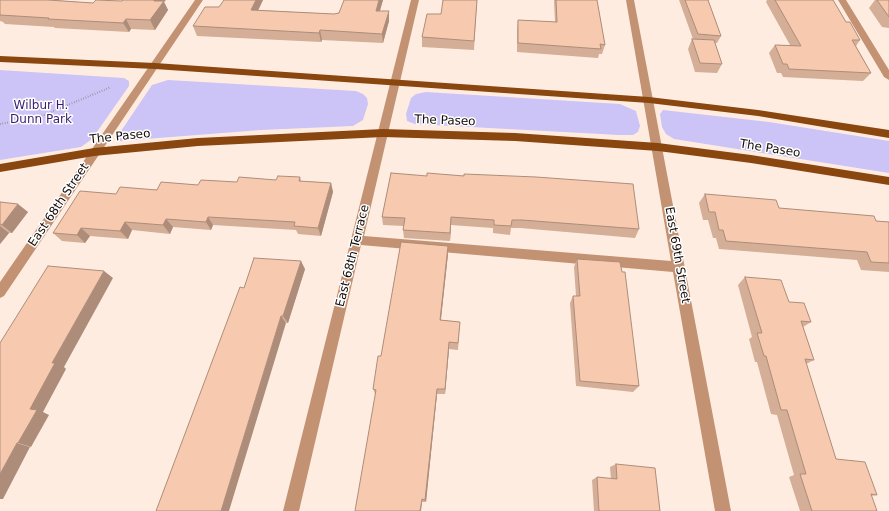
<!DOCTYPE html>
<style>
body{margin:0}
canvas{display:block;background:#feece1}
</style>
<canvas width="889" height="511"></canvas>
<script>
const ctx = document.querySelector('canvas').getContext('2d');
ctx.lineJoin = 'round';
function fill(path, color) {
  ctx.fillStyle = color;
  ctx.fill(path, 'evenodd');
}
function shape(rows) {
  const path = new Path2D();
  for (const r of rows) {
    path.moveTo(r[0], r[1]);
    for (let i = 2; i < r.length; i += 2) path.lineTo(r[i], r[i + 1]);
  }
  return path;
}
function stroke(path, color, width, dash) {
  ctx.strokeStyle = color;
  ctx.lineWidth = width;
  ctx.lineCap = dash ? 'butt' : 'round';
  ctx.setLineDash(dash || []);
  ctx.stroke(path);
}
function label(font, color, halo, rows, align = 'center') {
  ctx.font = font + ' "DejaVu Sans",sans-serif';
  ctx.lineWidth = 3;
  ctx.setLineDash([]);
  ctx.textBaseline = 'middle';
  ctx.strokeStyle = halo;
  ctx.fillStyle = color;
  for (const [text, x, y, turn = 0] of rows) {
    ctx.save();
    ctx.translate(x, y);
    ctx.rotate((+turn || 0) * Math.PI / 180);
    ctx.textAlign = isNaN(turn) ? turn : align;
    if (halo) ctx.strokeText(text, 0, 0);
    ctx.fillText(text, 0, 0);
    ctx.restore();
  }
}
fill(shape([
 [0,70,124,78,129,81,129,86,92,139,81,147,0,160],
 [168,80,356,91,363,94,367,98,368,104,363,120,353,126,261,130,120,141,117,137,152,85],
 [426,92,620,104,636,111,640,126,638,132,633,135,619,135,415,124,407,121,406,114,411,98,416,94],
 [663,110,769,122,889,141,889,173,674,139,666,134,662,127,660,114]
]), '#ccc4f7');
stroke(shape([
 [0,124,44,115,111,87]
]), '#7e7169', 2, [0.5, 2]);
fill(shape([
 [195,0,203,0,4,296,0,298,0,282,195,0],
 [411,0,419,0,364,236,671,261,626,0,634,0,731,511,715,511,673,272,361,245,299,511,283,511,411,0],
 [838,0,846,0,889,70,889,80,884,77,838,0]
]), '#c39273');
fill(shape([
 [0,56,155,63,649,97,758,110,889,130,889,138,758,116,649,103,155,69,0,62,0,56],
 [383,129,515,133,658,143,751,155,889,177,889,185,751,163,658,151,515,141,383,137,198,146,94,156,0,172,0,164,94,148,198,138,383,129]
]), '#8a460f');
fill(shape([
 [0,0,54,0,93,3,164,2,168,10,155,30,131,29,129,32,55,28,54,27,5,24,3,22,0,21],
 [263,0,258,10,334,14,383,0,380,11,389,11,389,21,383,43,322,40,321,42,197,36,193,26,219,7],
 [477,0,474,50,422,47,422,37,441,14],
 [554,0,597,0,605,45,602,54,599,54,598,58,517,52,517,30,518,20,555,22],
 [679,0,708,0,721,36,717,43,715,43,722,64,717,73,695,72,688,49,692,39,693,39],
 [767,0,833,0,846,22,860,40,856,46,871,73,863,81,783,77,781,73,777,73,769,53,775,45,790,45,766,2],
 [875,0,889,0,889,28,882,27,869,8],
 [391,173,639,229,635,238,520,228,511,228,510,235,493,233,493,228,451,225,450,241,404,238,403,230,404,226,383,225,382,217],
 [300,177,301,181,331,183,333,192,321,236,298,234,296,230,213,225,211,230,173,227,170,234,132,230,128,239,90,236,85,243,62,241,53,233,116,194,198,185,276,180],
 [705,194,779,208,876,221,889,222,889,272,861,270,857,260,719,249,716,238,713,238,708,220,703,220,699,203],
 [0,202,28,212,12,233,9,233,0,244],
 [448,254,441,320,460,322,458,350,449,349,445,394,437,394,426,502,422,502,373,389],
 [577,259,639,386,633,392,576,386,570,303,573,296,576,296,574,267],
 [305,269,288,323,286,323,244,288],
 [745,277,789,302,811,322,803,327,814,360,806,364,836,459,877,495,871,496,877,511,800,511,789,477,794,475,777,415,771,414,757,362,755,362,749,339,752,337,738,285],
 [616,464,660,511,594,511,592,480,597,477,611,479,610,467]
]), '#d4ae96');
fill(shape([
 [154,0,166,0,164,2,168,10,155,30,150,20],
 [256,0,263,0,254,19,251,10],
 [379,0,383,0,377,20,376,11],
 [389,11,389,21,383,43,382,34],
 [126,19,131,29,129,32,123,23],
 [320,30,322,40,321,42,319,33],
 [331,183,333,192,321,236,318,228],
 [18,204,28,212,12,233,2,225],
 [208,217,213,225,211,230,206,222],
 [451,217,451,225,450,241,450,233],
 [166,219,173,227,170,234,163,225],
 [125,222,132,230,128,239,120,231],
 [0,226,9,233,0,244],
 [81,228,90,236,85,243,77,235],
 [448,246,448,254,440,327,440,320],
 [301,261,305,269,288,323,283,316],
 [104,271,113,278,64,367,66,369,43,412,49,415,31,447,18,443,30,409,52,363],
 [281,316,286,323,229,511,221,511],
 [449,342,449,349,445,394,445,389],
 [437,389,437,394,426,502,425,500],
 [17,443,30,447,3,499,0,499,0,474],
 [422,499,422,502,421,511,420,511]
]), '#ad8d7a');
const building = shape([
 [0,0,48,0,93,3,96,0,122,1,123,0,154,0,154,1,164,1,150,20,126,19,123,23,48,19,49,18,0,15,0,0],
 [224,0,256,0,251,10,334,14,339,13,344,0,379,0,376,11,389,11,382,34,320,30,319,33,193,26,205,7,219,7,224,0],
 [443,0,477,0,474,41,422,37,427,14,441,14,443,0],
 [556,0,597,0,605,45,600,44,601,49,518,43,518,20,557,22,556,0],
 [685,0,708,0,721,36,698,34,685,0],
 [775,0,833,0,846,22,850,22,860,40,852,40,871,73,789,69,787,64,783,64,775,45,801,46,775,0],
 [877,0,889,0,889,17,877,0],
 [692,39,714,40,722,64,700,63,692,39],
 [391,173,427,176,427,173,464,176,464,174,536,177,633,184,639,229,522,220,512,220,511,226,494,225,494,220,451,217,450,233,403,230,405,218,382,217,391,173],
 [278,176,300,177,299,181,331,183,318,228,294,226,295,222,208,217,206,222,166,219,163,225,125,222,120,231,81,228,77,235,53,233,80,191,116,194,120,187,157,190,161,182,198,185,201,180,237,182,239,177,276,180,278,176],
 [705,194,776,200,779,208,874,216,876,221,889,222,889,263,871,262,867,252,726,241,723,230,719,230,715,212,709,212,705,194],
 [0,202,18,204,2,225,0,224,0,202],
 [401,242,448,246,440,320,460,322,458,343,449,342,445,389,437,389,425,500,422,499,420,511,355,511,376,390,373,389,378,356,381,356,401,242],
 [254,258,301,261,283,316,281,316,221,511,156,511,240,287,244,288,254,258],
 [577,259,620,262,622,272,625,272,639,386,580,381,573,296,580,296,577,259],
 [48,266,104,271,52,363,55,363,30,409,37,410,18,443,17,443,0,474,0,343,48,266],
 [745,277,781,280,789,302,804,303,811,322,801,321,814,360,805,359,836,459,865,462,877,495,871,494,877,511,812,511,800,474,806,474,787,410,781,410,766,356,764,356,757,333,762,333,745,277],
 [616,464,655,468,660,511,599,511,597,477,617,479,616,464]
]);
fill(building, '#f7caaf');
stroke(building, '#ad8d7a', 1);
label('12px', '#381c70', '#fff', [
 ["Wilbur H.",41,106],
 ["Dunn Park",41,120]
]);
label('12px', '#130a05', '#fff', [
 ["The Paseo",445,121,2],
 ["The Paseo",120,137,-6],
 ["The Paseo",770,149,9],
 ["East 68th Street",59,205,-56],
 ["East 69th Street",677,255,80],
 ["East 68th Terrace",353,256,-76]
]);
</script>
